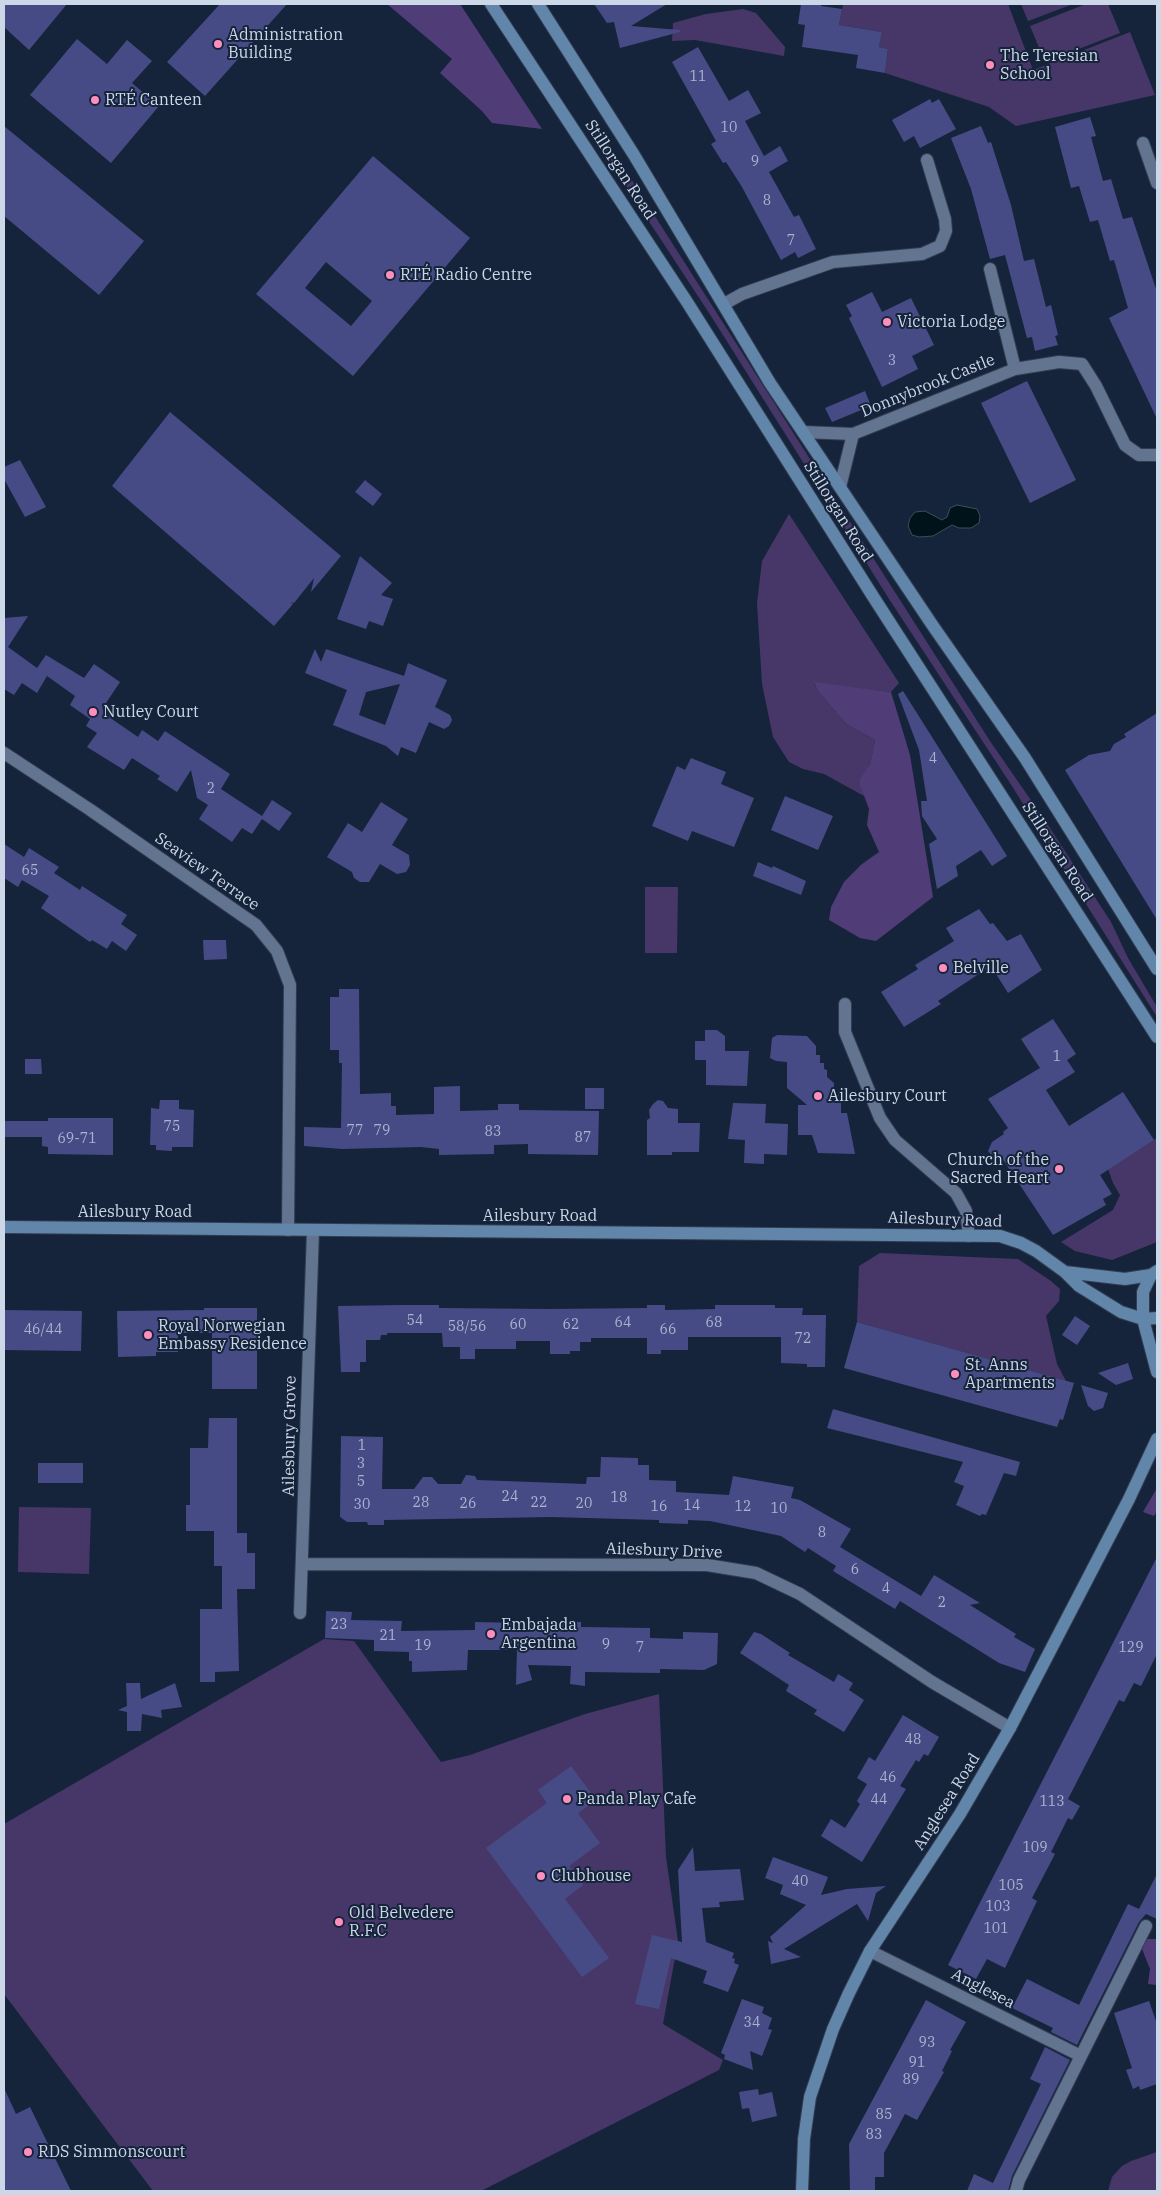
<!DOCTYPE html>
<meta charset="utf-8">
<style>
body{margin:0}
#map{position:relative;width:1161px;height:2195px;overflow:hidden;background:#15243b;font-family:"IBM Plex Serif",serif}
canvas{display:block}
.frame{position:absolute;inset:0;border:5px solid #ccd7e7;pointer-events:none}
</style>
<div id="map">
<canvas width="1161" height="2195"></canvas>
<div class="frame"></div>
</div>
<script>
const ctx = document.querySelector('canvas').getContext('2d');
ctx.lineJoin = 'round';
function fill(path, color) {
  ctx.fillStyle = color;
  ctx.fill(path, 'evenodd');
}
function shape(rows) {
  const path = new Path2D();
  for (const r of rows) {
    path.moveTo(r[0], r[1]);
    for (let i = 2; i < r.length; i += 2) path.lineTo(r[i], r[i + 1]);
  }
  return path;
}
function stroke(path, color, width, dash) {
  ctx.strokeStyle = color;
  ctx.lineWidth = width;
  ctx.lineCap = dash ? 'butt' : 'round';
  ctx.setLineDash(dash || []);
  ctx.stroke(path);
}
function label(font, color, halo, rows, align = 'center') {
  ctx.font = font + ' "IBM Plex Serif",serif';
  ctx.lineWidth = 4;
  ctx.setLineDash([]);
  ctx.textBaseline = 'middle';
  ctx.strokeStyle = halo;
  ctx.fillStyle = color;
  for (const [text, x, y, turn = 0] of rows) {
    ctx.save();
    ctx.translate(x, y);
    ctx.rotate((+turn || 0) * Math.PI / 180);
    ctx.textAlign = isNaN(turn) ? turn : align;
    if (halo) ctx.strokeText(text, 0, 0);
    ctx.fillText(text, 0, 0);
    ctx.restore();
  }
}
fill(shape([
 [843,4,1008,4,1033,70,1130,32,1155,95,1016,126,989,107,885,73,888,49,879,47,882,32,839,25],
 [1021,4,1073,4,1028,21],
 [1086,4,1108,4,1120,33,1045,62,1030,26],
 [743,9,756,13,785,47,784,56,695,40,672,41,673,23,706,14],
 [598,127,990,741,1046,822,1111,922,1128,958,1157,1007,1157,1017,1010,783,891,602,711,316,591,133],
 [789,514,899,683,891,692,814,683,817,690,846,724,875,740,870,766,860,778,864,796,824,774,803,769,789,762,773,737,762,684,757,603,762,561],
 [645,887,678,887,677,953,645,953],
 [1157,1138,1157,1242,1112,1260,1075,1251,1061,1242,1113,1210,1120,1195,1113,1183,1108,1169],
 [880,1253,1018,1259,1051,1281,1060,1289,1059,1301,1046,1316,1057,1364,1066,1381,857,1322,859,1266],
 [19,1507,91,1508,89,1574,18,1572],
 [324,1639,354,1641,441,1762,470,1755,585,1714,659,1694,666,1857,678,1941,663,2024,723,2060,719,2070,481,2191,153,2191,4,1994,4,1824],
 [1157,2152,1157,2191,1108,2191,1112,2177,1122,2166,1131,2161]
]), '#473768');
fill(shape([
 [387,4,460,4,542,129,492,123,482,111,440,73,452,59],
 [814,682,891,692,910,755,933,897,876,941,860,938,829,920,831,907,844,882,862,864,879,852,867,825,869,809,860,785,860,778,870,765,875,740,846,724,817,690],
 [1157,1488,1157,1511,1154,1516,1143,1512],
 [1147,1939,1157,1939,1157,1985,1148,1984,1150,1969,1140,1944]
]), '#503d77');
const water = shape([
 [957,505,977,509,980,516,979,523,971,528,959,528,952,525,933,536,919,537,912,535,908,526,910,518,915,512,925,511,942,520,947,517,950,508,957,505]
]);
fill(water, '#00131b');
stroke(water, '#3d4e58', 1);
fill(shape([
 [4,4,67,4,29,50,4,27],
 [220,4,287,4,205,96,167,62],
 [594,4,667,4,631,26,680,30,680,32,620,48,614,22,607,23],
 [801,4,821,4,821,6,842,9,839,25,882,32,879,47,888,49,885,73,856,68,858,55,802,47,805,25,798,24],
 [77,39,107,64,127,40,152,61,132,83,159,106,111,163,30,95],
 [698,47,729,101,748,90,761,113,745,121,764,156,780,146,788,161,769,172,794,217,799,215,816,249,798,258,795,252,781,260,742,187,726,162,723,163,718,155,711,144,716,141,672,62],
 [930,99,932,103,939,99,956,129,920,148,914,136,904,142,892,120],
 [1090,117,1096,136,1091,137,1103,181,1111,179,1123,219,1132,217,1157,292,1157,419,1109,318,1128,308,1114,260,1110,261,1098,220,1090,222,1079,186,1071,188,1055,127],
 [4,126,144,241,99,295,4,216],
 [981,126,988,143,991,142,1011,205,1024,261,1034,259,1046,307,1051,305,1058,335,1055,336,1058,345,1035,351,1032,337,1027,338,1005,255,990,259,971,189,951,138],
 [373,156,470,238,353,376,256,294],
 [326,262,372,301,351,326,305,288],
 [872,292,882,312,911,298,934,345,912,356,918,369,882,387,849,318,852,316,846,305],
 [1027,381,1076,480,1030,503,981,403],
 [865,391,871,406,832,422,825,408],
 [170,412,341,556,311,592,314,578,294,603,291,602,293,604,274,626,112,486],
 [20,460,46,507,25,517,4,479,4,467],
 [365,480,382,494,373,506,355,492],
 [360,556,392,583,381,595,393,599,383,626,369,621,366,629,337,619],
 [28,616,8,647,37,668,46,655,84,678,94,664,120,682,102,709,111,715,109,717,138,737,142,730,158,741,165,731,230,774,221,789,262,816,272,800,292,813,279,831,262,819,252,834,242,828,232,842,199,819,208,805,197,798,191,770,177,792,157,779,160,776,132,758,124,770,87,747,97,733,86,726,90,719,70,705,75,696,47,676,37,693,22,683,14,695,4,689,4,618],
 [315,649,321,662,326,649,404,676,408,663,447,680,435,707,450,715,452,720,449,726,444,729,429,722,416,753,401,747,398,756,386,746,333,725,347,690,305,673],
 [400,684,385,725,359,715,366,692],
 [903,691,1007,856,992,866,981,850,956,866,958,876,937,889,929,844,937,839,922,816,921,801,927,801,919,750,898,694],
 [1157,713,1157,920,1065,770,1089,755,1110,751,1114,744,1126,737,1124,734],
 [691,758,726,772,721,784,754,798,734,847,692,831,688,841,652,826,677,766,685,770],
 [785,796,833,816,818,850,771,830],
 [381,802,408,819,392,845,409,855,410,865,406,872,397,874,380,864,369,882,360,882,354,878,352,872,327,857,348,823,362,832],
 [4,844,24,857,29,848,59,867,54,873,80,890,82,886,127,915,121,924,137,935,126,951,112,941,107,949,92,940,90,942,41,908,49,896,22,880,18,887,4,878],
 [758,862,772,868,773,866,806,881,801,895,753,876],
 [979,909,990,924,993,923,1007,941,1021,934,1042,970,1008,993,991,966,938,1001,941,1004,904,1027,881,992,918,969,915,965,954,941,946,928],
 [203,940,226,940,227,959,204,960],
 [339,989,359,989,360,1094,391,1093,391,1106,396,1106,396,1115,434,1114,434,1087,460,1086,460,1111,498,1110,498,1104,519,1104,519,1110,599,1111,598,1155,528,1154,528,1144,494,1145,494,1154,439,1155,439,1149,421,1147,342,1149,304,1146,304,1127,341,1128,342,1063,339,1063,339,1050,330,1050,330,997,339,997],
 [1053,1019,1076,1054,1067,1060,1075,1072,1046,1090,1069,1126,1123,1092,1154,1140,1100,1175,1112,1194,1103,1199,1106,1205,1053,1235,1002,1158,994,1158,988,1151,992,1142,1004,1134,1003,1132,1008,1128,988,1099,1040,1068,1021,1039],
 [705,1030,717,1030,725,1036,725,1051,749,1051,747,1086,706,1085,706,1060,695,1060,695,1041,705,1041],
 [777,1035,807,1036,816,1046,816,1055,820,1055,820,1063,824,1063,824,1069,827,1070,827,1077,834,1083,834,1094,841,1094,841,1113,847,1113,855,1154,818,1153,812,1135,798,1135,798,1105,807,1105,787,1088,787,1062,776,1061,770,1058,772,1038],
 [25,1059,41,1059,42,1074,25,1074],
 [585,1088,604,1088,604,1109,585,1109],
 [160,1100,179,1100,179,1109,194,1110,193,1147,172,1147,172,1151,156,1150,156,1145,150,1145,151,1108,159,1109],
 [658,1100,663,1101,668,1108,678,1109,678,1123,700,1123,699,1152,672,1152,672,1155,647,1155,647,1120,650,1118,649,1110,653,1104],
 [733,1103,766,1104,765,1123,788,1124,787,1155,764,1154,764,1164,744,1163,745,1140,728,1139],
 [48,1118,113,1118,113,1155,48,1154,48,1147,42,1146,42,1137,4,1137,4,1121,48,1121],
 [401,1305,439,1305,439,1308,550,1309,647,1308,647,1305,665,1305,665,1310,715,1309,715,1305,775,1305,775,1308,803,1308,802,1315,826,1315,825,1367,807,1367,807,1364,781,1363,781,1337,688,1337,688,1350,661,1350,661,1354,647,1354,647,1338,591,1338,591,1342,580,1342,580,1351,570,1351,570,1354,550,1354,550,1341,516,1341,516,1349,475,1349,475,1359,460,1359,460,1347,443,1347,442,1333,387,1333,387,1335,381,1335,380,1340,366,1340,366,1362,360,1362,360,1372,341,1372,338,1306],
 [204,1308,257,1308,257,1389,212,1389,212,1333,178,1333,178,1352,156,1352,156,1356,118,1357,117,1311,204,1310],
 [4,1310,82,1311,81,1351,4,1350],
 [1075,1316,1090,1326,1077,1345,1062,1335],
 [857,1322,1074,1383,1063,1420,1060,1419,1057,1427,844,1368],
 [1128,1363,1133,1379,1116,1385,1098,1373],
 [1081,1385,1108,1393,1103,1408,1094,1411,1088,1406],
 [833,1409,1020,1462,1016,1476,1004,1473,986,1515,982,1514,980,1516,956,1505,964,1486,954,1482,963,1462,827,1428],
 [209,1418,237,1418,237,1533,247,1533,247,1553,255,1553,255,1589,237,1589,239,1671,215,1672,215,1682,200,1682,200,1609,222,1609,222,1566,214,1566,214,1531,186,1531,186,1505,190,1505,190,1448,208,1448],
 [341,1436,383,1437,382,1489,414,1489,423,1477,432,1477,438,1484,461,1484,466,1475,475,1476,477,1480,586,1484,587,1477,600,1477,601,1457,638,1458,638,1465,649,1465,649,1480,676,1481,676,1492,729,1495,733,1476,794,1487,791,1498,800,1500,851,1529,840,1547,921,1596,934,1575,980,1603,970,1605,1016,1634,1014,1637,1035,1649,1025,1672,999,1663,900,1601,895,1609,833,1571,836,1566,808,1548,805,1552,781,1536,710,1521,688,1520,688,1524,659,1523,659,1520,551,1517,384,1520,384,1525,368,1525,367,1522,347,1522,340,1517],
 [38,1463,83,1463,83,1483,38,1483],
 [1157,1557,1157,1654,1141,1686,1134,1683,1124,1702,1119,1700,1068,1799,1080,1806,1072,1820,1068,1818,1051,1852,1055,1854,1032,1898,1037,1901,1005,1968,987,1959,976,1979,948,1965],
 [326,1611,352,1612,351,1620,402,1621,401,1631,475,1630,475,1622,519,1623,519,1621,581,1622,581,1627,650,1628,650,1638,683,1639,683,1632,718,1633,717,1664,704,1670,660,1669,660,1673,585,1672,585,1686,570,1684,571,1666,528,1665,532,1680,516,1685,517,1650,468,1650,467,1670,412,1672,412,1661,409,1661,409,1652,374,1651,374,1640,325,1638],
 [754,1632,761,1634,790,1653,788,1655,834,1682,838,1674,853,1683,849,1690,864,1700,844,1732,814,1714,817,1710,786,1691,789,1685,740,1653],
 [126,1683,140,1683,141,1699,175,1683,182,1707,161,1710,162,1718,142,1714,141,1731,127,1731,127,1712,118,1710,127,1706],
 [903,1715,939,1737,928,1756,924,1754,919,1762,916,1760,900,1786,906,1789,862,1862,821,1836,831,1819,845,1828,860,1804,857,1801,867,1784,857,1778,869,1757,875,1761],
 [571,1766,596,1800,578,1813,600,1843,569,1866,583,1885,565,1899,609,1958,582,1977,486,1848,547,1803,538,1790],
 [693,1847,695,1871,740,1869,744,1900,719,1902,720,1907,702,1908,706,1942,734,1953,732,1958,735,1959,734,1963,739,1965,728,1992,703,1983,707,1971,671,1958,659,2009,635,2004,652,1935,682,1942,678,1870],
 [773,1857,828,1877,821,1895,847,1889,886,1886,876,1893,868,1921,857,1904,784,1949,801,1957,771,1964,768,1941,773,1943,770,1937,806,1905,780,1894,783,1885,765,1878],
 [1157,1874,1157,1919,1146,1914,1139,1922,1077,2045,1051,2032,1053,2028,1012,2008,1027,1979,1079,2005,1128,1904,1139,1909],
 [742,1999,764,2007,762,2013,772,2018,768,2029,772,2030,762,2056,750,2051,753,2070,724,2059,725,2055,721,2053],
 [926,2000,966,2022,950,2050,952,2051,942,2071,944,2072,917,2120,905,2114,884,2153,884,2177,875,2177,875,2191,850,2191,849,2144],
 [1149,2001,1157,2024,1157,2084,1140,2090,1139,2086,1133,2089,1126,2070,1132,2068,1114,2013],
 [1045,2047,1070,2060,1012,2176,1008,2191,967,2191,974,2174,993,2183,1041,2084,1030,2079],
 [4,2088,16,2114,30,2107,71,2191,4,2191],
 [758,2089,759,2095,772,2092,777,2116,752,2122,749,2108,742,2109,739,2092]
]), '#474b85');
const street = shape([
 [1143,143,1157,183],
 [990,269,1015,369],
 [724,304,742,294,833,262,922,254,940,246,946,231,945,219,927,160],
 [803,432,853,434,1015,369,1059,362,1082,364,1096,386,1125,445,1139,455,1157,455],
 [840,487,853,434],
 [4,753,89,809,256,925,277,951,290,985,288,1230],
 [845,1004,845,1032,880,1118,895,1140,956,1193,966,1211,969,1236],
 [303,1564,707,1565,756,1573,800,1594,932,1682,1010,1728],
 [300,1613,313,1230],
 [870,1951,1081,2056],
 [1016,2191,1019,2180,1146,1926]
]);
const secondary = shape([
 [491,4,687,302,874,598,1157,1037],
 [538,4,634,155,770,383,933,626,1025,758,1157,969],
 [4,1227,1000,1236,1021,1243,1036,1251,1065,1272,1079,1286,1121,1312,1143,1319,1157,1318],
 [1157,1271,1151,1275,1143,1292,1143,1319,1157,1372],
 [1065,1272,1125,1279,1151,1275],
 [802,2191,804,2139,810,2097,833,2029,849,1993,870,1951,960,1814,1010,1728,1129,1499,1157,1439]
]);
stroke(street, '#323d51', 14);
stroke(secondary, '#323d51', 14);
stroke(street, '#627490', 12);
stroke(secondary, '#6186aa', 12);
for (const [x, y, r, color] of [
 [218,44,5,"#fe8ebe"],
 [990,65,5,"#fe8ebe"],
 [95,100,5,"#fe8ebe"],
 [390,275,5,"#fe8ebe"],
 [887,322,5,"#fe8ebe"],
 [93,712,5,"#fe8ebe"],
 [943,968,5,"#fe8ebe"],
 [818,1096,5,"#fe8ebe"],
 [1059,1169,5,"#fe8ebe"],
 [148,1335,5,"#fe8ebe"],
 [955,1374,5,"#fe8ebe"],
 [491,1634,5,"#fe8ebe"],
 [567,1799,5,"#fe8ebe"],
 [541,1876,5,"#fe8ebe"],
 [339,1922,5,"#fe8ebe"],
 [28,2152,5,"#fe8ebe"]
]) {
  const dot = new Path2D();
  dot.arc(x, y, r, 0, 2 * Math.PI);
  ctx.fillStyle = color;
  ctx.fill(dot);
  stroke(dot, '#15243b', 2);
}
label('14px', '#abb4ce', null, [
 ["11",698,77],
 ["10",729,128],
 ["9",755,162],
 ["8",767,201],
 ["7",791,241],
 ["3",892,361],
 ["4",933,759],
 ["2",211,789],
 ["65",30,871],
 ["1",1057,1057],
 ["75",172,1127],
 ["77",355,1131],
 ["79",382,1131],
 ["83",493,1132],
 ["87",583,1138],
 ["69-71",77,1139],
 ["54",415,1321],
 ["64",623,1323],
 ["68",714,1323],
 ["60",518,1325],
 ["62",571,1325],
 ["58/56",467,1327],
 ["46/44",43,1330],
 ["66",668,1330],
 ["72",803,1339],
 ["1",362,1446],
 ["3",361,1464],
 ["5",361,1482],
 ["24",510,1497],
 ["18",619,1498],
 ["28",421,1503],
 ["22",539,1503],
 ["26",468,1504],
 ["20",584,1504],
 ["30",362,1505],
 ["14",692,1506],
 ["16",659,1507],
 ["12",743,1507],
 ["10",779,1509],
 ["8",822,1533],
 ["6",855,1570],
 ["4",886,1589],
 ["2",942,1603],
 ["23",339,1625],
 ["21",388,1636],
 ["9",606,1645],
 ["19",423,1646],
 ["7",640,1648],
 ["129",1131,1648],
 ["48",913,1740],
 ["46",888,1778],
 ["44",879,1800],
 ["113",1052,1802],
 ["109",1035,1848],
 ["40",800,1882],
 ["105",1011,1886],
 ["103",998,1907],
 ["101",996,1929],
 ["34",752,2023],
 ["93",927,2043],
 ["91",917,2063],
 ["89",911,2080],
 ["85",884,2115],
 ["83",874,2135]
]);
label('16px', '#ccd7e7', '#15243b', [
 ["Administration",228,35],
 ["Building",228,53],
 ["The Teresian",1000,56],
 ["School",1000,74],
 ["RTÉ Canteen",105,100],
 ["RTÉ Radio Centre",400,275],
 ["Victoria Lodge",897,322],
 ["Nutley Court",103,712],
 ["Belville",953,968],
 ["Ailesbury Court",828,1096],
 ["Church of the",1049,1160,"right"],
 ["Sacred Heart",1049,1178,"right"],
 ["Royal Norwegian",158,1326],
 ["Embassy Residence",158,1344],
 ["St. Anns",965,1365],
 ["Apartments",965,1383],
 ["Embajada",501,1625],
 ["Argentina",501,1643],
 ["Panda Play Cafe",577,1799],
 ["Clubhouse",551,1876],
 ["Old Belvedere",349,1913],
 ["R.F.C",349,1931],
 ["RDS Simmonscourt",38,2152]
], 'left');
label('16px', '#ccd7e7', '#15243b', [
 ["Stillorgan Road",620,170,57],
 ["Donnybrook Castle",928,386,-22],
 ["Stillorgan Road",838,512,58],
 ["Stillorgan Road",1057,852,57],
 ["Seaview Terrace",207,872,35],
 ["Ailesbury Road",135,1212],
 ["Ailesbury Road",540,1216],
 ["Ailesbury Road",945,1220,2],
 ["Ailesbury Grove",290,1436,-89],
 ["Ailesbury Drive",664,1551,2],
 ["Anglesea Road",947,1802,-58],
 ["Anglesea",983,1989,27]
]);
</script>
